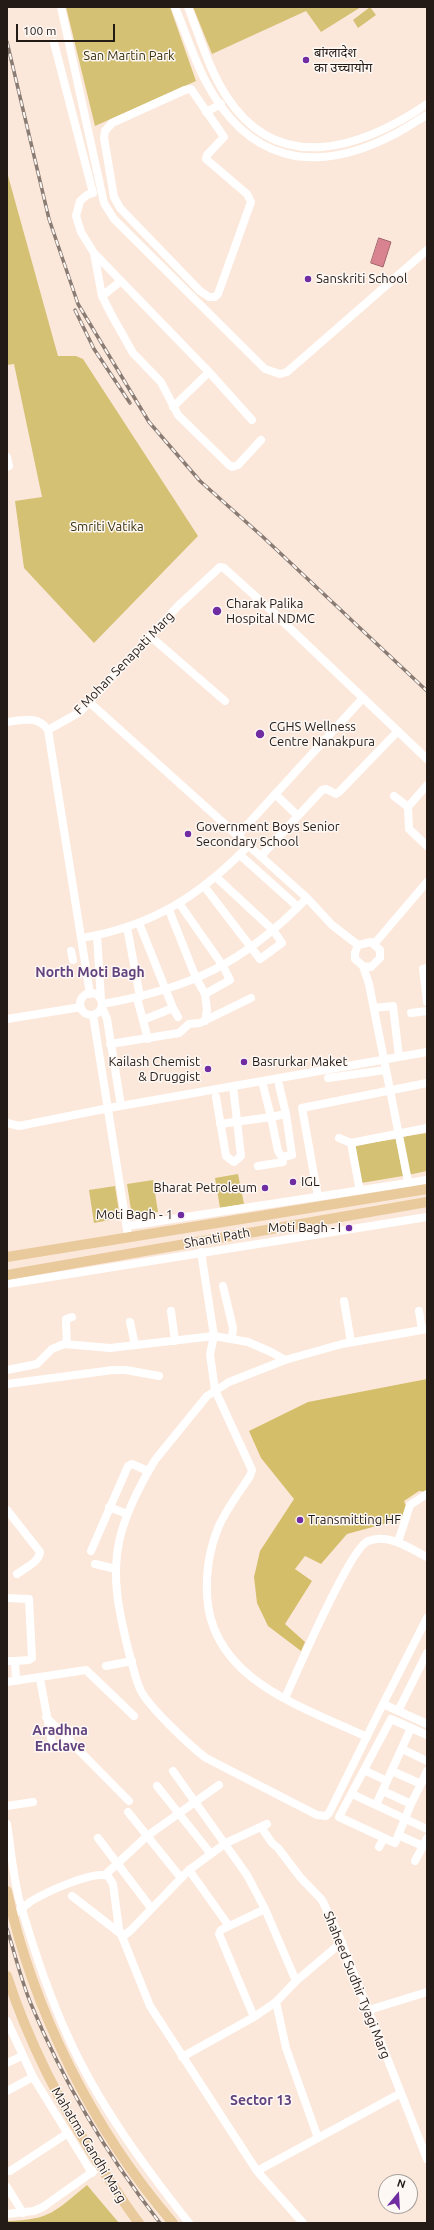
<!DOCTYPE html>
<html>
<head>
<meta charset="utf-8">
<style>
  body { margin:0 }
  #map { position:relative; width:434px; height:2230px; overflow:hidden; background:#fce8db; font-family:Ubuntu,sans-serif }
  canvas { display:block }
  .frame { position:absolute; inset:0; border:8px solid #241b16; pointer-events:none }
  .north { position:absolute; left:378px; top:2174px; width:40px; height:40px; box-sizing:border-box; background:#fef8f5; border:1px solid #a7a09c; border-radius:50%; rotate:18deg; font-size:11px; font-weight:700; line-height:16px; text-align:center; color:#241b16 }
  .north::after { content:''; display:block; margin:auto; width:14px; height:18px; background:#6f2da1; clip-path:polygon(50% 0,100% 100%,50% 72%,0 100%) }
  .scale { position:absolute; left:16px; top:24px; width:99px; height:18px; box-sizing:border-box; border:2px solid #241b16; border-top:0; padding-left:5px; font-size:12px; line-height:14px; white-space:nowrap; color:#241b16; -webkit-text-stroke:3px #fef8f5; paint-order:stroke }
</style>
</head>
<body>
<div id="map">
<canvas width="434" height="2230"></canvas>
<div class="frame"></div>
<div class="north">N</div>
<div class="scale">100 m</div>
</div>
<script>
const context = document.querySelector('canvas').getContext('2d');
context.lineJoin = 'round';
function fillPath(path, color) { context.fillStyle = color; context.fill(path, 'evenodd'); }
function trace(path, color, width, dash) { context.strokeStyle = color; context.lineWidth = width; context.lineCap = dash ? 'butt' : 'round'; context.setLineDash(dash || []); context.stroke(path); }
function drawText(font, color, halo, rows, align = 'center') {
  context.font = font + ' Ubuntu,"Noto Sans Devanagari",sans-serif'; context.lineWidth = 3; context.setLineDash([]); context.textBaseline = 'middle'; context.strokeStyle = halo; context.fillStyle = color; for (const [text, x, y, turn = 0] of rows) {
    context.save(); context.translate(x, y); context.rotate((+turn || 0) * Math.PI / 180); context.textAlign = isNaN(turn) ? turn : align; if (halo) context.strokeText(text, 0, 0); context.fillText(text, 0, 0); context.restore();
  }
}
fillPath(new Path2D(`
  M66,7H170L196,81L95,126Z
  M193,7H361L321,32L306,11L212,54Z
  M370,7L376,15L358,28L353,20Z
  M7,172L58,356H76L83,359L198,536L94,643L24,568L15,501L42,497L14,364L7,365Z
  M427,1133V1171L408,1175L401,1137Z
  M396,1139L403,1176L361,1183L355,1145Z
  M238,1174L244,1204L220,1208L215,1178Z
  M153,1180L158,1212L132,1216L127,1184Z
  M115,1186L120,1218L94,1223L89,1190Z
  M87,2185L119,2223H7V2221C51,2220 55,2211 87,2185Z`), '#d4c173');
fillPath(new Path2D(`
  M427,1379V1492L419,1491L404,1501L409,1513L391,1522L347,1534L321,1564L305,1556L295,1569L312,1581L285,1624L305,1642L301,1651L268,1626L257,1603L254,1577L260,1551L294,1499L261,1458L249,1431L308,1402Z`), '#d4be69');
const water = new Path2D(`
  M379,238L391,242L383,267L371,263Z`);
fillPath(water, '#da8390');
trace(water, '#a3646b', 1);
trace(new Path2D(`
  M61,7L104,203L114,219L265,369L280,374L287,372L427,250
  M175,7C185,31 193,57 205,80C247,162 314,176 393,135C405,129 416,121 427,115
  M188,7C200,37 209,70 227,97C279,177 362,148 427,104
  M54,43L93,193L87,195L80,201L76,216L81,232L94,253L102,296L111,314L133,353L161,382L178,415L229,465L232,467L238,465L261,440
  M191,89L224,137L207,155L206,159L247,194L251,202L218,294L215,297H209L200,291L120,208L114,197L104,138L105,131L112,123L185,90Z
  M206,112L221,104
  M94,253L121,281L102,296
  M121,281L209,372L173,407
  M209,372L252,420
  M7,457L9,466L7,467
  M150,636L225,701
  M89,702L307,898L332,925L358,945
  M7,722C22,720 38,715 48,730L90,994
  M48,730L80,712L178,606L220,567L224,568L274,613L427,759
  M275,794L298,816
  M394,796L408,807L409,829L427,846
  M408,807L427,785
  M238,835L363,698
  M240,855L298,907
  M261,856L322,790L326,789L336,794L339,792L398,731
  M204,886L260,959L282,943L273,930L216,877
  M169,910L196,978L205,994L230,980L223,966L179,903
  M139,923L173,1008
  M127,927L140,997
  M97,935L101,1000
  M82,938C152,926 200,896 249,845
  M375,943L427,882
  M71,951L73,960
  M363,966L371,967L380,958V950L371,942L358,945L355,953V959L363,966L369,984L410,1191
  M427,968L423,969L427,1002
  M80 1004a11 11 0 1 1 22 0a11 11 0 1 1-22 0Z
  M205,994L207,1010L205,1021
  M137,998L148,1039
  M102,1004C190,989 244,963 307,898
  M102,1007L107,1019L121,1106
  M374,1008L393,1006L399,1057
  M411,1013L427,1011
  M93,1015L128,1236
  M7,1019L81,1007
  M143,1020L173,1008L178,1017
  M110,1044L179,1033L189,1024L200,1023L251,998
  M328,1078L385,1070
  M262,1081L271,1117L286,1114
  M216,1097L226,1156L234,1162L241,1156L233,1086
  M7,1123L19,1126L109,1108L427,1052
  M220,1124L271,1117L278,1151L282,1157L292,1155L286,1114L279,1085
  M339,1138L351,1143L427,1128
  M351,1143L359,1186
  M258,1166L283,1162L282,1157
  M318,1197L302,1108L427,1083
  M127,1226L427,1180
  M201,1252L214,1336L210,1354L215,1390L252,1470L250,1476C239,1493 226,1509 218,1528C210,1548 206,1572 207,1594C210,1679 301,1706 367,1737
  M7,1284L427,1217
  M223,1286L233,1328L232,1338
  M344,1301L351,1342
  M171,1311L175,1341
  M419,1311L422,1330
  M130,1322L135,1345
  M427,1329L342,1344L285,1360L229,1382L207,1396L155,1460C140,1485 125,1513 119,1542C111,1580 120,1616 129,1653C133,1665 135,1679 141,1691C150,1708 190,1746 206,1758L317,1815L326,1816L329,1813L383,1704L427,1724
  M67,1344L66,1322V1319L72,1317
  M7,1370L37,1364L52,1349L64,1344L110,1348L214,1336L248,1342L271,1352L285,1360
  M7,1384L113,1370H126L159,1376
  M109,1507L127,1514
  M7,1510L40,1552C39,1562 25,1568 17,1574
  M398,1542L410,1505L427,1494
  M91,1551L128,1466L132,1464L148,1471
  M95,1564L116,1569
  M7,1598L29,1599L32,1658L29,1660L15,1661
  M7,1661H15L16,1681
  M106,1666L132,1661
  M40,1679L52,1743L54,1746L62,1747L70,1740
  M7,1682L86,1670L134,1716
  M285,1698C296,1674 350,1548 368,1541C389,1533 409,1548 427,1557
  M383,1704L427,1618
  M398,1711L427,1653
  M46,1717L129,1801
  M402,1749L427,1761
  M364,1770L387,1781
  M173,1771L247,1875L265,1909
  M421,1784L427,1771
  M157,1786L211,1854
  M383,1791L411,1804L421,1784L392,1771
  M352,1794L427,1829
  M411,1804L395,1843L339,1817L391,1719L427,1735
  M376,1805L411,1728
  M7,1806L33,1802
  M128,1812L181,1878
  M7,1824C11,1849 13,1875 19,1899C32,1944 49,1996 69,2039C99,2105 144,2166 189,2223
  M261,1827L272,1843L278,1848L300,1877L322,1900L339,1936L427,2159
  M398,1835L423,1846L427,1838
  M98,1838L151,1908
  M379,1847L384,1838
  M415,1861L423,1846
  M189,1870L229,1926
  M105,1875L147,1836L219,1785
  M72,1896L121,1934
  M12,1915C19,1911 24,1907 30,1902C44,1893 93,1870 108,1876L113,1884L119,1929L150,2006L257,2171L303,2223
  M122,1937L130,1931L189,1870L226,1843L267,1824
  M276,2002L286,2048L318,2138
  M369,2010L427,1992
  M254,2017L219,1934L221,1930L265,1909L296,1981
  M7,2021L33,2077L92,2173
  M182,2057L254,2017L276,2002L296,1981L342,1942
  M7,2063L22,2056
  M7,2091L33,2077
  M10,2171L68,2133
  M257,2171L401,2093
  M7,2187L23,2213
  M7,2214L34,2211L43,2207L95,2170`), '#fff', 8);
trace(new Path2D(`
  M7,1257L427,1189
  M7,1275L427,1202
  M7,1891C33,2010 93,2130 173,2223
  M7,1976C30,2047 65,2113 106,2175C117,2191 127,2208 139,2223`), '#e9ca9d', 10);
const rail = new Path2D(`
  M7,42L49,219L78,304L149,422L200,481L263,537L427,691
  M75,310L94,349L130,403
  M7,1929C15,1954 21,1980 31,2004C64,2084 107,2155 160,2223`);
trace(rail, '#8a7c73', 3.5);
trace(rail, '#fef8f5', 2, [6]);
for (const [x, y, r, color] of [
  [306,60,4,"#6f2da1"],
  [308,279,4,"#6f2da1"],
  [217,611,5,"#6f2da1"],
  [260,734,5,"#6f2da1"],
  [188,834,4,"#6f2da1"],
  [244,1062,4,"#6f2da1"],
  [208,1069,4,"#6f2da1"],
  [293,1182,4,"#6f2da1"],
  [265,1188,4,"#6f2da1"],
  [181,1215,4,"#6f2da1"],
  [349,1228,4,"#6f2da1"],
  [300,1520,4,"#6f2da1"]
]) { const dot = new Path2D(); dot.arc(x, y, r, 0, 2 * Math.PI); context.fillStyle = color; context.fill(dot); trace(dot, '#fef8f5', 1.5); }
drawText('13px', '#241b16', '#fef8f5', [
  ["बांग्लादेश",314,53],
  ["का उच्चायोग",314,68],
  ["Sanskriti School",316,279],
  ["Charak Palika",226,604],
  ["Hospital NDMC",226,619],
  ["CGHS Wellness",269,727],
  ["Centre Nanakpura",269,742],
  ["Government Boys Senior",196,827],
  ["Secondary School",196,842],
  ["Kailash Chemist",200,1062,"right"],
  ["& Druggist",200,1077,"right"],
  ["Basrurkar Maket",252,1062],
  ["IGL",301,1182],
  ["Bharat Petroleum",257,1188,"right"],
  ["Moti Bagh - 1",173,1215,"right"],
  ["Moti Bagh - I",341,1228,"right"],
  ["Transmitting HF",308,1520]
], 'left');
drawText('13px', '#3c330e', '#fef8f5', [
  ["San Martin Park",129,56],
  ["Smriti Vatika",107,527]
]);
drawText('13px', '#241b16', '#fef8f5', [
  ["F Mohan Senapati Marg",124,663,-46],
  ["Shanti Path",217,1238,-10],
  ["Shaheed Sudhir Tyagi Marg",357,1985,68],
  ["Mahatma Gandhi Marg",89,2145,59]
]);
drawText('bold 14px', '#62437f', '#fef8f5', [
  ["North Moti Bagh",90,972],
  ["Aradhna",60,1730],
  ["Enclave",60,1746],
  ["Sector 13",261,2100]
]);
</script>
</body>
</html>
